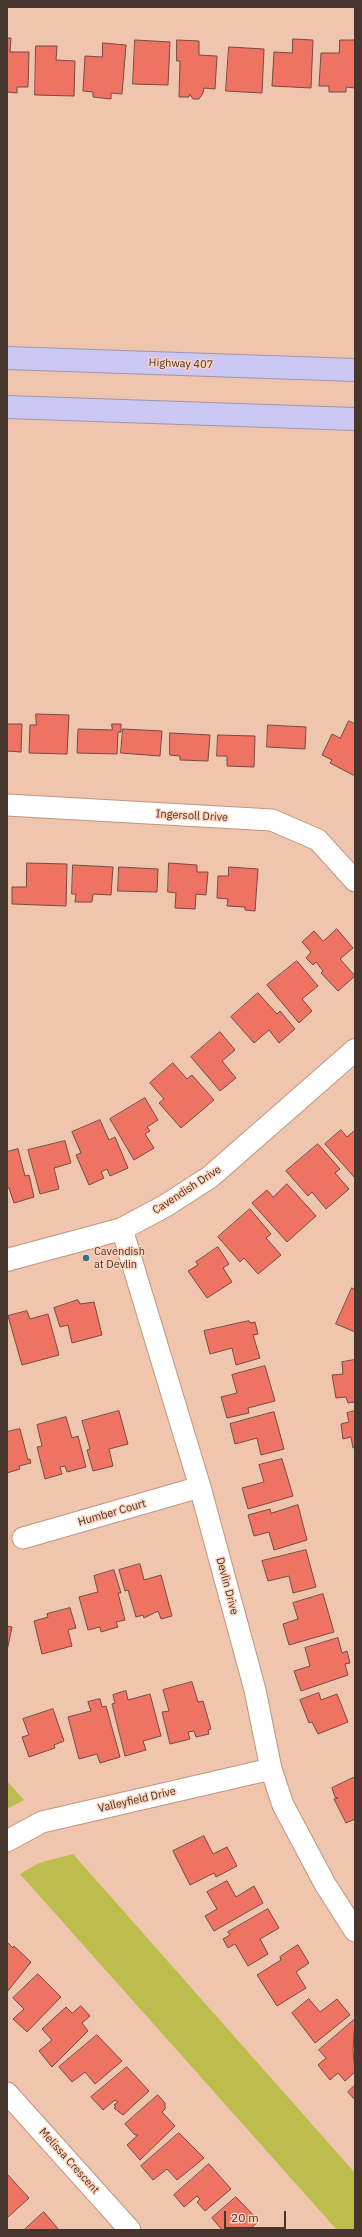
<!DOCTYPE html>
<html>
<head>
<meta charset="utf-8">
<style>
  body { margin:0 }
  #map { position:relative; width:362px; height:2237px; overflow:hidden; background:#f0c5ae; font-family:"IBM Plex Sans",sans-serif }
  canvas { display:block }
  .frame { position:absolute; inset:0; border:8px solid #46352c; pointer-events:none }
  .scale { position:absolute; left:224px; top:2211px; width:62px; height:18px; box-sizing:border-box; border:2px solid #46352c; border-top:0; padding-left:5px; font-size:12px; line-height:14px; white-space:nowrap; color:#46352c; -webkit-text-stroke:3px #fed2bb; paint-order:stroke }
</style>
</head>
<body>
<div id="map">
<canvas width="362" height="2237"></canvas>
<div class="frame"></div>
<div class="scale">20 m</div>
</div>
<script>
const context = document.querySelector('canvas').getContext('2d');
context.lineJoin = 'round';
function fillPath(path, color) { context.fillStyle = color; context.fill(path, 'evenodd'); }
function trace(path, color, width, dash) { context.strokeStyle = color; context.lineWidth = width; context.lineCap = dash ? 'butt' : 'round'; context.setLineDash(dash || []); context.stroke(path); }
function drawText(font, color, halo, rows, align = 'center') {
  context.font = font + ' "IBM Plex Sans",sans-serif'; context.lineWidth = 3; context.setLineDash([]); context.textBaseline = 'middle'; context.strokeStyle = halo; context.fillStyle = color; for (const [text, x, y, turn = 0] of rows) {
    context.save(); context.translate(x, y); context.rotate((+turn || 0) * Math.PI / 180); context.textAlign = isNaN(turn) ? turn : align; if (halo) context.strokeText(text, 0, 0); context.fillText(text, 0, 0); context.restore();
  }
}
fillPath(new Path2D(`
  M7,1781L24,1800L7,1809Z
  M73,1854L355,2173V2230H337L20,1874L39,1863Z`), '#bcbd4d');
const building = new Path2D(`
  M7,38H11L10,52H29L28,87H17V93L7,92Z
  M293,39L313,40L311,88L272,86L274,52L292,53Z
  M135,40L170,42L168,85L133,84Z
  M177,40L199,41V55L217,56L215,89L204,88L203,93L199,99H193L190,94L189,97H179L180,61H177Z
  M340,40H355V88L346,87V92H329V86H319L321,53H339Z
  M103,43L126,45L122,94L111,93V99L93,97V92L83,91L85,56L102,57Z
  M36,46H57L56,60L75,61L74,96L35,95Z
  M229,47L264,49L262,93L226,91Z
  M36,714L69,715L67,754L29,753L30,725H36Z
  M349,721L355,724V776L330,763L332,760L322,755L332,734L340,738Z
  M7,724H22L21,752L7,751Z
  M112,724H121V732H118L117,754L77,753L78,729L112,730Z
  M268,725L306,727L305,749L267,747Z
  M123,729L162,731L160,756L121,753Z
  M170,733L210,735L208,761L180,760V756L170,755Z
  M218,735L255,736L254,767L227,766V756H217Z
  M27,863L67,864L66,906L12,904V887H26Z
  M169,863L197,865V872H208L206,895L196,894L195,909L175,908L176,893L168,892Z
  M73,865L113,867L111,895L93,894L92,902H75L76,894H72Z
  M119,867L158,869L157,892L118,891Z
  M229,867L258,869L255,911L245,910V907L227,906L228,899L217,898L218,876H228Z
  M337,929L353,948L340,959L355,976L338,991L321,973L323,971L316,962L313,965L306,958L311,952L302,942L314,931L323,941Z
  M297,961L318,986L302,999L312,1011L299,1023L267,985Z
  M258,993L277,1014L280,1011L295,1029L279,1043L269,1030L254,1043L231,1017Z
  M220,1032L235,1050L222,1061L236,1078L220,1091L191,1057Z
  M173,1063L187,1079L192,1075L214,1100L181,1128L159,1103L164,1099L150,1083Z
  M145,1098L158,1120L147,1127L150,1131L145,1134L154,1148L134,1160L110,1119Z
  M100,1120L109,1140L115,1137L128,1168L110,1176L107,1169L101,1172L104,1178L89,1185L76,1155L81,1153L72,1132Z
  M341,1130L347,1137L355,1130V1178L325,1144Z
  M65,1141L71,1163L54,1168L59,1189L40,1194L28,1150Z
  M318,1144L340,1169L335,1173L349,1189L326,1209L312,1192L308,1196L286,1171Z
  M18,1149L25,1176L29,1175L34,1197L14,1203L9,1188H7V1152Z
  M287,1184L316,1216L287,1242L252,1203L267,1190L273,1197Z
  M250,1209L271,1234L266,1238L281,1255L258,1274L244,1258L240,1262L218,1237Z
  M218,1247L229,1264L223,1268L232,1282L207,1298L188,1271L198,1265L196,1262Z
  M352,1288L355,1290V1332L336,1324Z
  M78,1300L80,1304L94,1302L102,1335L72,1343L68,1325L60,1327L54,1308Z
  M27,1311L30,1319L48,1314L59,1355L22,1365L8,1316Z
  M249,1321L250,1323L255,1322L258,1334L253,1335L260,1358L236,1365L232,1348L210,1354L204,1331Z
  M355,1360V1402L348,1403L346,1397L336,1398L332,1375L343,1374L342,1362Z
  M265,1366L275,1401L248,1408L249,1413L227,1418L221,1397L237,1393L232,1375Z
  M119,1411L128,1444L109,1449L113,1466L93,1471L87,1450L90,1449L82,1421Z
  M355,1411V1447L353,1448L351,1437L343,1439L341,1424L349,1422L347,1413Z
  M274,1412L284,1449L261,1455L257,1438L235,1444L230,1424Z
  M66,1417L72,1438L78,1436L86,1467L67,1472L65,1466L60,1467L62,1474L45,1479L37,1447L42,1446L37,1425Z
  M20,1429L28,1460L30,1459L31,1463L19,1466L20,1469L7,1473V1432Z
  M282,1459L293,1496L248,1509L242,1488L264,1482L259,1465Z
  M298,1505L307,1540L274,1550L269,1532L254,1536L248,1515L270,1509L271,1513Z
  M306,1550L316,1587L293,1593L289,1576L268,1581L262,1561Z
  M140,1564L144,1580L161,1575L172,1616L161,1619L158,1611L144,1618L143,1615L136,1617L128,1590L125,1591L119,1570Z
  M114,1570L121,1593H118L125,1620L116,1622L118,1627L101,1632L100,1627L88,1630L79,1597L98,1592L94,1576Z
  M323,1594L334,1632L289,1645L283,1624L298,1619L293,1603Z
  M70,1608L76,1628L68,1630L72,1646L42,1654L34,1621L48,1617L47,1614Z
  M7,1626L12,1627L7,1651Z
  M338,1638L342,1653L347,1651L350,1663L345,1664L348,1675L301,1691L294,1671L310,1666L305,1648Z
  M192,1682L198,1702L203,1701L211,1729L208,1730L209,1734L196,1737L194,1731L188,1732L190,1739L170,1744L162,1712L169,1711L163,1690Z
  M126,1691L128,1700L150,1694L161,1736L143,1741L146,1750L125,1756L112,1704L115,1703L113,1695Z
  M319,1693L321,1700L337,1694L348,1722L318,1734L312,1722L309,1723L300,1700Z
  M100,1699L102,1707L106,1706L120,1757L100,1763L97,1754L79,1759L68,1717L91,1711L88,1702Z
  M53,1709L64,1741L54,1745L55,1748L29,1757L22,1737L29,1735L23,1719Z
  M355,1777V1819L346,1823L334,1799L338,1798L335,1797L332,1788Z
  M204,1836L213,1854L227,1847L237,1866L216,1877L214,1873L190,1885L173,1851Z
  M227,1881L236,1897L254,1886L263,1903L214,1931L205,1916L217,1909L207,1892Z
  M268,1909L279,1928L260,1939L268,1954L248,1966L235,1944L228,1948L223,1939L230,1935L228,1932Z
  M7,1942L13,1948L14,1946L31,1962L7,1992Z
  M298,1945L309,1963L296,1972L306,1988L277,2006L257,1975L281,1960L280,1957Z
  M38,1974L61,1997L27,2032L13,2019L24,2009L13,1998Z
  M309,1999L320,2012L337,1999L350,2015L315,2043L292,2013Z
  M81,2006L90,2016L82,2023L88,2031L52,2067L39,2051L52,2040L42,2029L66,2007L72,2013Z
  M355,2019L353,2050L355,2072L345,2081L338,2073L330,2080L318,2065L326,2058L319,2050Z
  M97,2035L122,2061L95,2084L85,2072L72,2082L59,2067Z
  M127,2067L149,2091L123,2115L114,2108L116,2107L114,2105L118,2102L115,2100L103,2110L91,2097Z
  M355,2085V2100L348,2092Z
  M158,2095L165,2103V2109L162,2112L175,2126L140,2160L127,2145L138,2135H135L125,2124Z
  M179,2133L204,2158L177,2180L167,2169L153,2180L141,2166Z
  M209,2164L231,2189L205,2211L197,2202L200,2199L197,2196L184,2207L174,2195Z
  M7,2174L29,2198L7,2218Z
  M236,2197L259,2221L249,2230H222L212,2218Z
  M44,2212L59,2230H24Z`);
fillPath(building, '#ef7362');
trace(building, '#744a43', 1);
const minor = new Path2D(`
  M7,805L272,820L318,840L355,881
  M122,1229L200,1487L255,1690L271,1769L283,1805L325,1884L355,1931
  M23,1538L200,1487
  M7,1841L42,1822L271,1769
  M7,2093L130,2230`);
const tertiary = new Path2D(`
  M7,1260L122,1229L165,1206L210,1177L355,1050`);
const motorway = new Path2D(`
  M7,358L355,370
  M7,407L355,419`);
trace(minor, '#bf9680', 23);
trace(tertiary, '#bf9680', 24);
trace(motorway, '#9d95ad', 24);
trace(minor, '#fff', 21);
trace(tertiary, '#fff', 22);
trace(motorway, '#ccc8f3', 22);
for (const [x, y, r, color] of [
  [86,1258,4,"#356e88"]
]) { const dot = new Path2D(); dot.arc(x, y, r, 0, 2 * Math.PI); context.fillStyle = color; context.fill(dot); trace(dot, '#fed2bb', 1.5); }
drawText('11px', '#46352c', '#fed2bb', [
  ["Highway 407",181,364,2],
  ["Ingersoll Drive",192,816,3],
  ["Cavendish Drive",187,1190,-33],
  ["Humber Court",112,1513,-16],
  ["Devlin Drive",227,1586,75],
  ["Valleyfield Drive",137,1800,-13],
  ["Melissa Crescent",69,2161,48]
]);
drawText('11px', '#46352c', '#fed2bb', [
  ["Cavendish",94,1252],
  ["at Devlin",94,1265]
], 'left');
</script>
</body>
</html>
